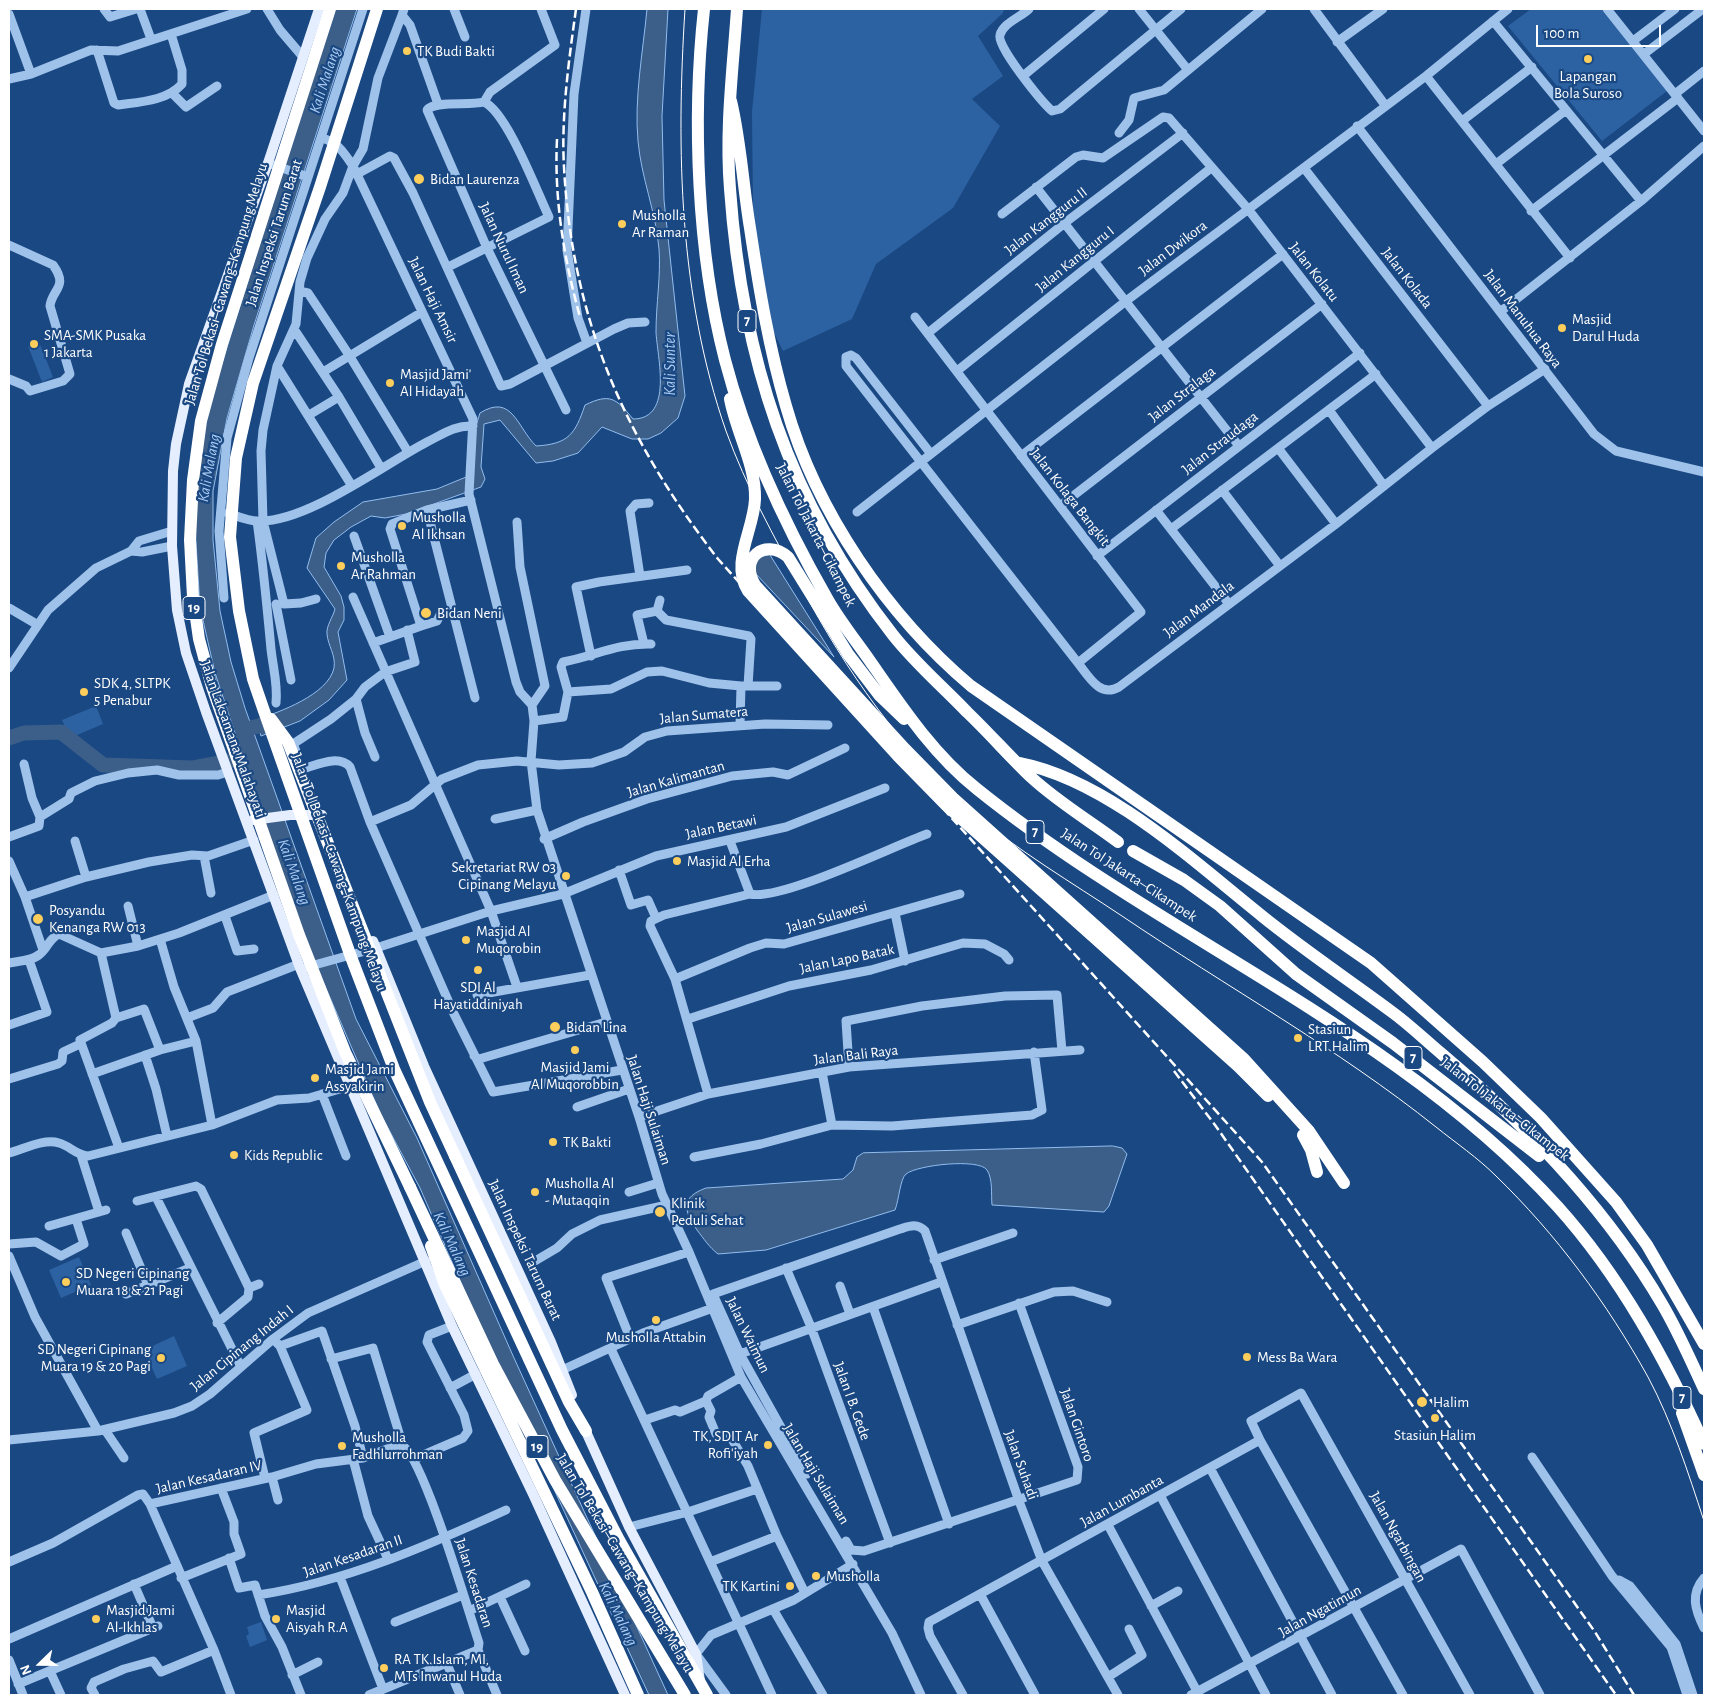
<!DOCTYPE html>
<html>
<head>
<meta charset="utf-8">
<style>
  body { margin:0 }
  #map { position:relative; width:1713px; height:1704px; overflow:hidden; background:#1a4883; font-family:"Alegreya Sans",sans-serif }
  canvas { display:block }
  .frame { position:absolute; inset:0; border:10px solid #fff; pointer-events:none }
  .north { position:absolute; left:15px; top:1639px; width:50px; height:50px; -webkit-text-stroke:4px #1a4883; paint-order:stroke; rotate:248deg; font-size:14px; font-weight:700; line-height:20px; text-align:center; color:#fff }
  .north::after { content:''; display:block; margin:auto; width:18px; height:22px; background:#fff; clip-path:polygon(50% 0,100% 100%,50% 72%,0 100%) }
  .scale { position:absolute; left:1536px; top:25px; width:125px; height:22px; box-sizing:border-box; border:2px solid #fff; border-top:0; padding-left:6px; font-size:15px; line-height:18px; white-space:nowrap; color:#fff; -webkit-text-stroke:4px #1a4883; paint-order:stroke }
</style>
</head>
<body>
<div id="map">
<canvas width="1713" height="1704"></canvas>
<div class="frame"></div>
<div class="north">N</div>
<div class="scale">100 m</div>
</div>
<script>
const context = document.querySelector('canvas').getContext('2d');
context.lineJoin = 'round';
function fillPath(path, color) { context.fillStyle = color; context.fill(path, 'evenodd'); }
function trace(path, color, width, dash) { context.strokeStyle = color; context.lineWidth = width; context.lineCap = dash ? 'butt' : 'round'; context.setLineDash(dash || []); context.stroke(path); }
function drawText(font, color, halo, rows, align = 'center') {
  context.font = font + ' "Alegreya Sans",sans-serif'; context.lineWidth = 4.5; context.setLineDash([]); context.textBaseline = 'middle'; context.strokeStyle = halo; context.fillStyle = color; for (const [text, x, y, turn = 0] of rows) {
    context.save(); context.translate(x, y); context.rotate((+turn || 0) * Math.PI / 180); context.textAlign = isNaN(turn) ? turn : align; if (halo) context.strokeText(text, 0, 0); context.fillText(text, 0, 0); context.restore();
  }
}
fillPath(new Path2D(`
  M762,9H1004L1003,13L978,36L1003,76L972,99L1000,126L953,208L876,264L852,319L783,351L754,292L752,112Z
  M1531,9H1601L1667,91L1602,141L1508,26Z
  M39,342L53,377L42,382L28,346Z
  M96,706L103,724L70,738L62,720Z
  M79,1257L91,1285L61,1298L49,1270Z
  M174,1336L187,1366L157,1379L144,1350Z
  M261,1622L267,1640L250,1647L246,1636L249,1634L247,1627Z`), '#2d62a2');
const water = new Path2D(`
  M334,9H357L254,325L227,418L213,491V540L220,611L231,662L245,708L356,1019L417,1138L514,1358L668,1695H649L497,1366L420,1188L380,1113L299,926L215,673L200,607L194,511L206,414Z
  M647,9H668L662,116L664,200L685,396L678,418L661,433L648,439H632L602,427L578,453L553,461L536,463L500,420L484,424L481,467L485,479L481,487L406,514L385,518L371,516L351,527L334,540L326,553L324,567L341,596L344,607V620L338,632L347,680L329,700L300,721L261,736L256,720C279,712 328,695 334,668C336,655 328,646 327,634C326,626 333,617 335,609L307,568L316,538L334,522L363,502L437,489L471,475L473,435L480,413C512,393 517,427 536,446C569,444 575,434 585,405C610,393 616,398 633,419C674,419 657,356 656,332C656,304 661,276 659,249C656,212 641,177 638,141C634,98 643,52 647,9Z
  M770,555L834,657L755,573V561L760,557Z
  M1113,1146L1122,1148L1127,1154L1109,1206L1104,1212L992,1205C991,1195 993,1179 987,1170C979,1158 917,1165 906,1174C900,1179 899,1200 895,1210L766,1250L718,1254C709,1247 704,1239 697,1230C683,1210 681,1197 706,1188L843,1179L853,1170L857,1157L863,1153Z`);
fillPath(water, '#3c5f8a');
trace(water, '#92bded', 1);
trace(new Path2D(`
  M243,730L278,721
  M9,738L24,733L61,732L103,765L192,768L250,757`), '#3c5f8a', 15);
trace(new Path2D(`
  M104,9L110,17L136,9
  M140,9L151,39
  M267,9L280,30L303,57
  M404,9L402,15L410,25L438,104
  M454,9L465,37
  M586,9L574,94L567,250L578,318L587,343
  M1029,9C1021,17 1003,23 1000,35C996,46 1042,102 1052,111L1060,109L1181,9
  M1139,9L1188,70
  M1314,9L1385,105
  M1607,9L1704,131
  M9,14L31,74
  M1493,21L1641,201
  M1633,41L1675,9
  M1337,42L1383,9
  M97,50L114,103L118,105C139,102 167,101 182,84V70L171,34
  M1644,54L1703,9
  M1023,76L1104,9
  M1426,76L1570,258
  M9,79L31,74L91,50L118,51L247,9
  M172,93L186,107L217,86
  M1675,94L1704,71
  M484,102L490,92L555,45L541,9
  M1462,121L1532,67
  M1357,126L1594,434L1616,451L1704,472
  M1119,133L1129,120L1134,98L1164,90L1262,9
  M321,138C337,141 344,153 353,166L473,419L469,494L516,682L520,692L532,705L534,721L531,761L537,810L639,1117L662,1194L689,1252L741,1377L892,1633L921,1695
  M268,163L308,177
  M1496,164L1566,110
  M1304,168L1488,406
  M357,174L390,156L394,158L413,193L501,386L510,384L614,329L628,323L645,322
  M1036,187L1239,446
  M1531,211L1678,98
  M1002,214L1076,157L1083,155L1103,158L1163,117L1169,118L1248,209L1432,448
  M9,245L53,265C69,287 52,289 50,306L70,374L63,381L30,391L26,386L9,379
  M448,267C482,250 515,234 549,217C537,192 507,112 484,102C469,106 435,100 427,110L487,248L566,410
  M299,291L308,293L312,299L349,355L408,452
  M1500,312L1641,201L1704,146
  M915,317L1141,612L1078,663
  M294,329L339,397L381,468
  M928,333L1066,222L1183,133
  M277,366L352,486
  M957,371L1211,168
  M323,372L422,312
  M1329,410L1384,486
  M309,415L339,397
  M1278,448L1336,524
  M931,454L856,358L851,355L846,357V366L1078,663C1089,677 1100,698 1119,687L1336,524L1432,448L1488,406L1545,369
  M1021,456L1283,254
  M1222,490L1280,566
  M1060,506L1322,304
  M427,510L475,698
  M1156,510L1229,604
  M857,512L1126,301L1426,76L1508,9
  M228,513C237,516 248,521 258,521C306,523 383,465 427,442C443,434 455,425 473,426
  M257,521C263,564 267,606 271,649C273,668 278,684 276,703
  M517,522L520,567L545,686L532,705
  M1171,529L1376,374
  M354,536L390,637
  M131,551L139,541L172,531
  M1097,556L1360,353
  M640,576L630,511L636,504L649,503
  M353,597L491,911L517,987
  M224,598L219,531L227,438L249,358L363,9
  M316,599L301,603L284,604L263,521L261,451L263,430L277,366L296,324L300,282L307,258L325,219L343,193L353,166L363,149L378,78L402,15
  M276,604L291,680
  M9,608L38,625
  M657,611L666,620L749,636L751,639L748,686
  M421,626L437,621L440,615L453,611
  M373,643L421,626L390,529L392,524L427,510L471,500
  M644,644L637,615L657,611L660,600
  M591,656L576,587L599,582L687,570
  M9,668L48,610L96,568L131,551L142,552L172,546
  M568,692L611,689L647,672L662,671L709,683L741,686H777
  M356,699L365,733L375,757
  M534,721L563,717L568,692L561,667L563,662C595,656 617,643 651,644
  M740,725L741,686
  M296,751L293,744L331,719L356,699L365,687L385,672L415,662L407,630
  M24,764L32,798L40,817L69,799L71,793L95,781L128,773L157,770L179,775H218L228,772
  M302,769C317,765 339,754 350,767L370,822L454,1014L493,1092L622,1070
  M495,819L537,810
  M370,822L411,805L442,779L478,765L517,761L559,765L592,763L624,752L645,737L667,731L765,724L828,725
  M9,837L39,826L40,817
  M544,839L583,822L647,799L732,776L773,772L788,775L845,748
  M75,841L86,877
  M730,841L750,894
  M204,856L211,893
  M9,861L25,897L43,950
  M619,870L631,905L648,900L656,918
  M25,897L86,877L149,862L192,855L208,856L254,840
  M128,906L138,946
  M895,913L905,961
  M225,916L237,951L254,949
  M160,939L174,987L196,1041L212,1125
  M101,953L116,1018
  M9,963C19,961 32,961 40,954C48,948 49,938 59,934L101,953L138,946L179,933L274,895
  M307,967L376,948L491,911L563,894L656,856L786,827L885,788
  M675,979L750,948L766,943L784,944L960,894
  M477,995L590,975
  M187,1018L213,1008L227,992L299,964
  M688,1019L789,986L871,970L963,943L985,944L1004,954L1009,960
  M9,1025L47,1012L29,960
  M145,1055L156,1089L167,1136
  M474,1056L479,1059L606,1022
  M849,1067L846,1021L922,1006L1005,996L1057,995L1062,1051
  M92,1074L160,1050L196,1041
  M9,1079L58,1064L62,1061L63,1052L80,1044
  M322,1094L346,1156
  M708,1094L675,979L650,926L651,921L664,915L750,894C781,901 891,847 927,834
  M577,1107L629,1089
  M639,1117L708,1094L849,1067L1080,1050
  M832,1125L892,1126L1032,1115L1042,1110L1034,1052
  M119,1148L80,1040L112,1023L116,1018L144,1009L160,1050
  M9,1153C24,1149 44,1138 59,1143C70,1146 76,1155 88,1156L212,1125L277,1100L309,1098L350,1086
  M81,1155L99,1212
  M694,1157L761,1144L832,1125L822,1072
  M629,1192L658,1183
  M156,1197L241,1367
  M137,1201L196,1186L201,1189L249,1288L248,1297L217,1323
  M49,1226L106,1210
  M126,1233L148,1285
  M9,1244L36,1242L61,1256L84,1244L76,1219
  M9,1256L35,1317L98,1431
  M934,1260L1013,1233
  M535,1261L557,1248L572,1234L600,1220L667,1205
  M786,1268L811,1327L890,1543
  M840,1286L850,1314
  M249,1288L259,1284
  M126,1294L190,1268
  M873,1307L949,1524
  M957,1325L1054,1292L1073,1291L1107,1302
  M630,1338L606,1278L689,1252
  M280,1346L322,1331L355,1426L363,1458
  M611,1349L772,1695
  M740,1354L941,1282
  M331,1359L373,1348L403,1446
  M562,1370L643,1333L713,1308
  M741,1377L708,1396L706,1401L711,1411L709,1417L716,1434L730,1436L748,1466L777,1536L805,1593
  M450,1388L476,1374
  M645,1420L675,1410L680,1412L706,1401
  M105,1430L124,1458
  M9,1440L98,1431L174,1413L192,1406L210,1394L273,1339L308,1313L426,1261
  M1260,1440L1403,1695
  M403,1446C424,1460 468,1610 479,1643L478,1650
  M1532,1457L1612,1576L1671,1647L1687,1695
  M353,1459L368,1516L388,1559
  M414,1459L463,1438L468,1431L464,1415L427,1342L429,1335L452,1326
  M1210,1468L1332,1695
  M807,1474L740,1354L713,1294L900,1229C910,1226 917,1223 925,1231L1019,1501L1042,1561L1118,1695
  M272,1477L278,1500
  M265,1478L254,1433L307,1410L280,1346L273,1339
  M1160,1495L1266,1695
  M150,1504L272,1477L316,1464L363,1458L398,1445L403,1446
  M1108,1525L1199,1695
  M629,1527L688,1512L757,1489
  M846,1541L851,1550L864,1551L1077,1480L1078,1467L1019,1303
  M229,1558L239,1588L255,1585L265,1616L282,1647L301,1695
  M9,1562L53,1543L138,1495L143,1494L150,1504L214,1650L231,1695
  M710,1562L777,1536
  M340,1577L383,1689
  M181,1578L241,1554L234,1534V1522L221,1488
  M1704,1578C1690,1594 1695,1610 1704,1628
  M1619,1580L1630,1586L1676,1644L1693,1695
  M134,1584L153,1628
  M980,1594L1035,1695
  M258,1595C345,1582 427,1546 506,1510
  M500,1597L525,1651
  M1151,1606L1178,1591
  M773,1609L823,1695
  M469,1611L526,1584
  M395,1622L463,1595
  M9,1639L177,1566
  M478,1650L497,1695
  M9,1660L23,1695
  M447,1664L460,1695
  M50,1671L61,1695
  M292,1675L318,1662
  M1108,1677L1142,1655L1129,1629
  M18,1684L158,1626
  M95,1695L91,1688L94,1682L124,1669L153,1661L161,1672L214,1650
  M369,1695L478,1650
  M726,1695L696,1654L711,1635L794,1600L853,1564
  M963,1695L930,1636L928,1628L929,1622L1260,1440L1251,1421L1301,1393L1470,1695
  M1191,1695L1461,1549L1540,1695`), '#9fc2eb', 9);
trace(new Path2D(`
  M319,9L268,163L189,384L176,444L173,471L172,546L177,610L186,653L206,712L300,968L452,1326L533,1494L625,1695
  M253,820L290,815H322
  M373,941L424,1066L551,1342L572,1395
  M583,1425L629,1527L696,1654L700,1681`), '#e4eeff', 10);
trace(new Path2D(`
  M704,9C692,119 697,252 725,360C747,444 785,525 828,600C840,621 856,641 870,661C902,707 933,754 977,789C1162,938 1397,1029 1558,1207C1620,1276 1666,1360 1704,1444
  M737,9C733,68 725,129 730,189C742,357 788,501 893,635C915,663 942,686 967,712C989,733 1010,757 1032,778C1058,802 1090,821 1118,842
  M731,101C741,143 743,186 750,228C759,288 769,348 786,406C816,512 888,616 971,686L1371,963L1483,1062L1541,1118L1616,1202L1647,1245L1704,1344
  M730,399C736,432 756,465 755,499C754,530 730,563 748,591L898,756L946,805L1238,1066L1268,1096
  M904,719L880,696L848,654L788,557C764,537 739,559 755,585L905,749L953,798L1244,1059L1309,1131L1344,1183
  M1019,763C1107,780 1193,861 1262,916C1304,950 1349,980 1392,1012C1410,1025 1426,1041 1443,1055C1527,1126 1606,1208 1662,1304C1678,1331 1691,1361 1704,1389
  M1133,851L1184,880L1220,906L1296,974L1393,1043L1539,1156
  M1303,1135L1311,1150L1317,1172
  M455,1156L569,1402L586,1431
  M410,1187L493,1364L555,1480L685,1695
  M431,1246L445,1285L592,1592L638,1695
  M1682,1413L1704,1475`), '#fff', 12);
trace(new Path2D(`
  M685,9C676,150 679,296 726,431C746,486 774,537 802,588C845,669 901,750 971,811C1018,851 1071,882 1122,916C1227,987 1337,1048 1436,1127C1456,1143 1478,1158 1496,1176C1556,1234 1607,1303 1648,1377C1672,1422 1688,1472 1704,1521`), '#fff', 1);
trace(new Path2D(`
  M576,9C569,59 561,116 564,167C572,320 625,439 718,559L1262,1162L1595,1632L1634,1695
  M557,139C554,200 564,259 580,317
  M1174,1071L1215,1125L1616,1695`), '#fff', 2.5, [9, 4]);
trace(new Path2D(`
  M330,9L222,344L201,421L193,480L190,540L193,597L199,639L212,687L299,935L345,1052L410,1187
  M377,9L320,187L253,383L236,458L230,537L239,611L253,679L264,711L351,957L394,1069L562,1430L619,1540L707,1695
  M271,719L288,742L430,1102L455,1156`), '#fff', 12);
for (const [x, y, r, color] of [
  [407,51,5,"#fdce5b"],
  [1588,59,5,"#fdce5b"],
  [419,179,6,"#fdce5b"],
  [622,224,5,"#fdce5b"],
  [1562,328,5,"#fdce5b"],
  [34,344,5,"#fdce5b"],
  [390,383,5,"#fdce5b"],
  [402,526,5,"#fdce5b"],
  [341,566,5,"#fdce5b"],
  [426,613,6,"#fdce5b"],
  [84,692,5,"#fdce5b"],
  [677,861,5,"#fdce5b"],
  [566,876,5,"#fdce5b"],
  [38,919,6,"#fdce5b"],
  [466,940,5,"#fdce5b"],
  [478,970,5,"#fdce5b"],
  [555,1027,6,"#fdce5b"],
  [1298,1038,5,"#fdce5b"],
  [575,1050,5,"#fdce5b"],
  [315,1078,5,"#fdce5b"],
  [553,1142,5,"#fdce5b"],
  [234,1155,5,"#fdce5b"],
  [535,1192,5,"#fdce5b"],
  [660,1212,6,"#fdce5b"],
  [66,1282,5,"#fdce5b"],
  [656,1320,5,"#fdce5b"],
  [1247,1357,5,"#fdce5b"],
  [161,1358,5,"#fdce5b"],
  [1422,1402,6,"#fdce5b"],
  [1435,1418,5,"#fdce5b"],
  [768,1445,5,"#fdce5b"],
  [342,1446,5,"#fdce5b"],
  [816,1576,5,"#fdce5b"],
  [790,1586,5,"#fdce5b"],
  [96,1619,5,"#fdce5b"],
  [276,1619,5,"#fdce5b"],
  [384,1668,5,"#fdce5b"]
]) { const dot = new Path2D(); dot.arc(x, y, r, 0, 2 * Math.PI); context.fillStyle = color; context.fill(dot); trace(dot, '#1a4883', 2); }
for (const [x, y, w] of [
  [747,321,18],
  [194,608,22],
  [1035,832,18],
  [1413,1058,18],
  [1682,1398,18],
  [537,1447,22]
]) { const box = new Path2D(); box.roundRect(x - w / 2, y - 11.5, w, 23, 4); context.fillStyle = '#1a4883'; context.fill(box); trace(box, '#fff', 1); }
drawText('bold 14px', '#fff', null, [
  ["7",747,321],
  ["19",194,608],
  ["7",1035,832],
  ["7",1413,1058],
  ["7",1682,1398],
  ["19",537,1447]
]);
drawText('15px', '#fff', '#1a4883', [
  ["TK Budi Bakti",417,51],
  ["Lapangan",1588,76,"center"],
  ["Bola Suroso",1588,93,"center"],
  ["Bidan Laurenza",430,179],
  ["Musholla",632,215],
  ["Ar Raman",632,232],
  ["Masjid",1572,319],
  ["Darul Huda",1572,336],
  ["SMA-SMK Pusaka",44,335],
  ["1 Jakarta",44,352],
  ["Masjid Jami'",400,374],
  ["Al Hidayah",400,391],
  ["Musholla",412,517],
  ["Al Ikhsan",412,534],
  ["Musholla",351,557],
  ["Ar Rahman",351,574],
  ["Bidan Neni",437,613],
  ["SDK 4, SLTPK",94,683],
  ["5 Penabur",94,700],
  ["Masjid Al Erha",687,861],
  ["Sekretariat RW 03",556,867,"right"],
  ["Cipinang Melayu",556,884,"right"],
  ["Posyandu",49,910],
  ["Kenanga RW 013",49,927],
  ["Masjid Al",476,931],
  ["Muqorobin",476,948],
  ["SDI Al",478,987,"center"],
  ["Hayatiddiniyah",478,1004,"center"],
  ["Bidan Lina",566,1027],
  ["Stasiun",1308,1029],
  ["LRT Halim",1308,1046],
  ["Masjid Jami",575,1067,"center"],
  ["Al Muqorobbin",575,1084,"center"],
  ["Masjid Jami",325,1069],
  ["Assyakirin",325,1086],
  ["TK Bakti",563,1142],
  ["Kids Republic",244,1155],
  ["Musholla Al",545,1183],
  ["- Mutaqqin",545,1200],
  ["Klinik",671,1203],
  ["Peduli Sehat",671,1220],
  ["SD Negeri Cipinang",76,1273],
  ["Muara 18 & 21 Pagi",76,1290],
  ["Musholla Attabin",656,1337,"center"],
  ["SD Negeri Cipinang",151,1349,"right"],
  ["Muara 19 & 20 Pagi",151,1366,"right"],
  ["Mess Ba Wara",1257,1357],
  ["Halim",1433,1402],
  ["Stasiun Halim",1435,1435,"center"],
  ["TK, SDIT Ar",758,1436,"right"],
  ["Rofi'iyah",758,1453,"right"],
  ["Musholla",352,1437],
  ["Fadhlurrohman",352,1454],
  ["Musholla",826,1576],
  ["TK Kartini",780,1586,"right"],
  ["Masjid Jami",106,1610],
  ["Al-Ikhlas",106,1627],
  ["Masjid",286,1610],
  ["Aisyah R.A",286,1627],
  ["RA TK.Islam, MI,",394,1659],
  ["MTs Inwanul Huda",394,1676]
], 'left');
drawText('15px', '#fff', '#1a4883', [
  ["Jalan Kangguru II",1046,221,-38],
  ["Jalan Inspeksi Tarum Barat",274,233,-72],
  ["Jalan Nurul Iman",504,248,65],
  ["Jalan Dwikora",1173,248,-37],
  ["Jalan Kangguru I",1075,259,-39],
  ["Jalan Kolatu",1314,272,52],
  ["Jalan Kolada",1407,278,52],
  ["Jalan Tol Bekasi–Cawang–Kampung Melayu",226,284,-73],
  ["Jalan Haji Amsir",433,300,64],
  ["Jalan Manuhua Raya",1523,319,53],
  ["Jalan Stralaga",1182,394,-38],
  ["Jalan Straudaga",1220,443,-38],
  ["Jalan Kolaga Bangkit",1070,497,52],
  ["Jalan Tol Jakarta–Cikampek",816,535,63],
  ["Jalan Mandala",1199,609,-37],
  ["Jalan Sumatera",704,715,-5],
  ["Jalan Laksamana Malahayati",233,739,70],
  ["Jalan Kalimantan",676,779,-16],
  ["Jalan Betawi",721,827,-12],
  ["Jalan Tol Bekasi–Cawang–Kampung Melayu",339,872,70],
  ["Jalan Tol Jakarta–Cikampek",1129,875,33],
  ["Jalan Sulawesi",827,917,-16],
  ["Jalan Lapo Batak",847,959,-12],
  ["Jalan Bali Raya",856,1055,-7],
  ["Jalan Tol Jakarta–Cikampek",1505,1109,38],
  ["Jalan Haji Sulaiman",649,1110,72],
  ["Jalan Inspeksi Tarum Barat",525,1250,65],
  ["Jalan Waimun",748,1335,64],
  ["Jalan Cipinang Indah I",242,1348,-39],
  ["Jalan I B. Gede",852,1401,70],
  ["Jalan Gintoro",1077,1425,71],
  ["Jalan Suhadi",1021,1465,70],
  ["Jalan Haji Sulaiman",816,1474,59],
  ["Jalan Kesadaran IV",209,1477,-13],
  ["Jalan Lumbanta",1122,1501,-29],
  ["Jalan Ngarbingan",1398,1537,61],
  ["Jalan Kesadaran II",353,1556,-19],
  ["Jalan Tol Bekasi–Cawang–Kampung Melayu",625,1563,59],
  ["Jalan Kesadaran",474,1583,72],
  ["Jalan Ngatimun",1320,1611,-29]
]);
drawText('italic 16px', '#abccf2', '#1a4883', [
  ["Kali Malang",325,80,-72],
  ["Kali Sunter",670,364,-90],
  ["Kali Malang",209,468,-80],
  ["Kali Malang",294,872,70],
  ["Kali Malang",452,1244,65],
  ["Kali Malang",618,1614,64]
]);
</script>
</body>
</html>
